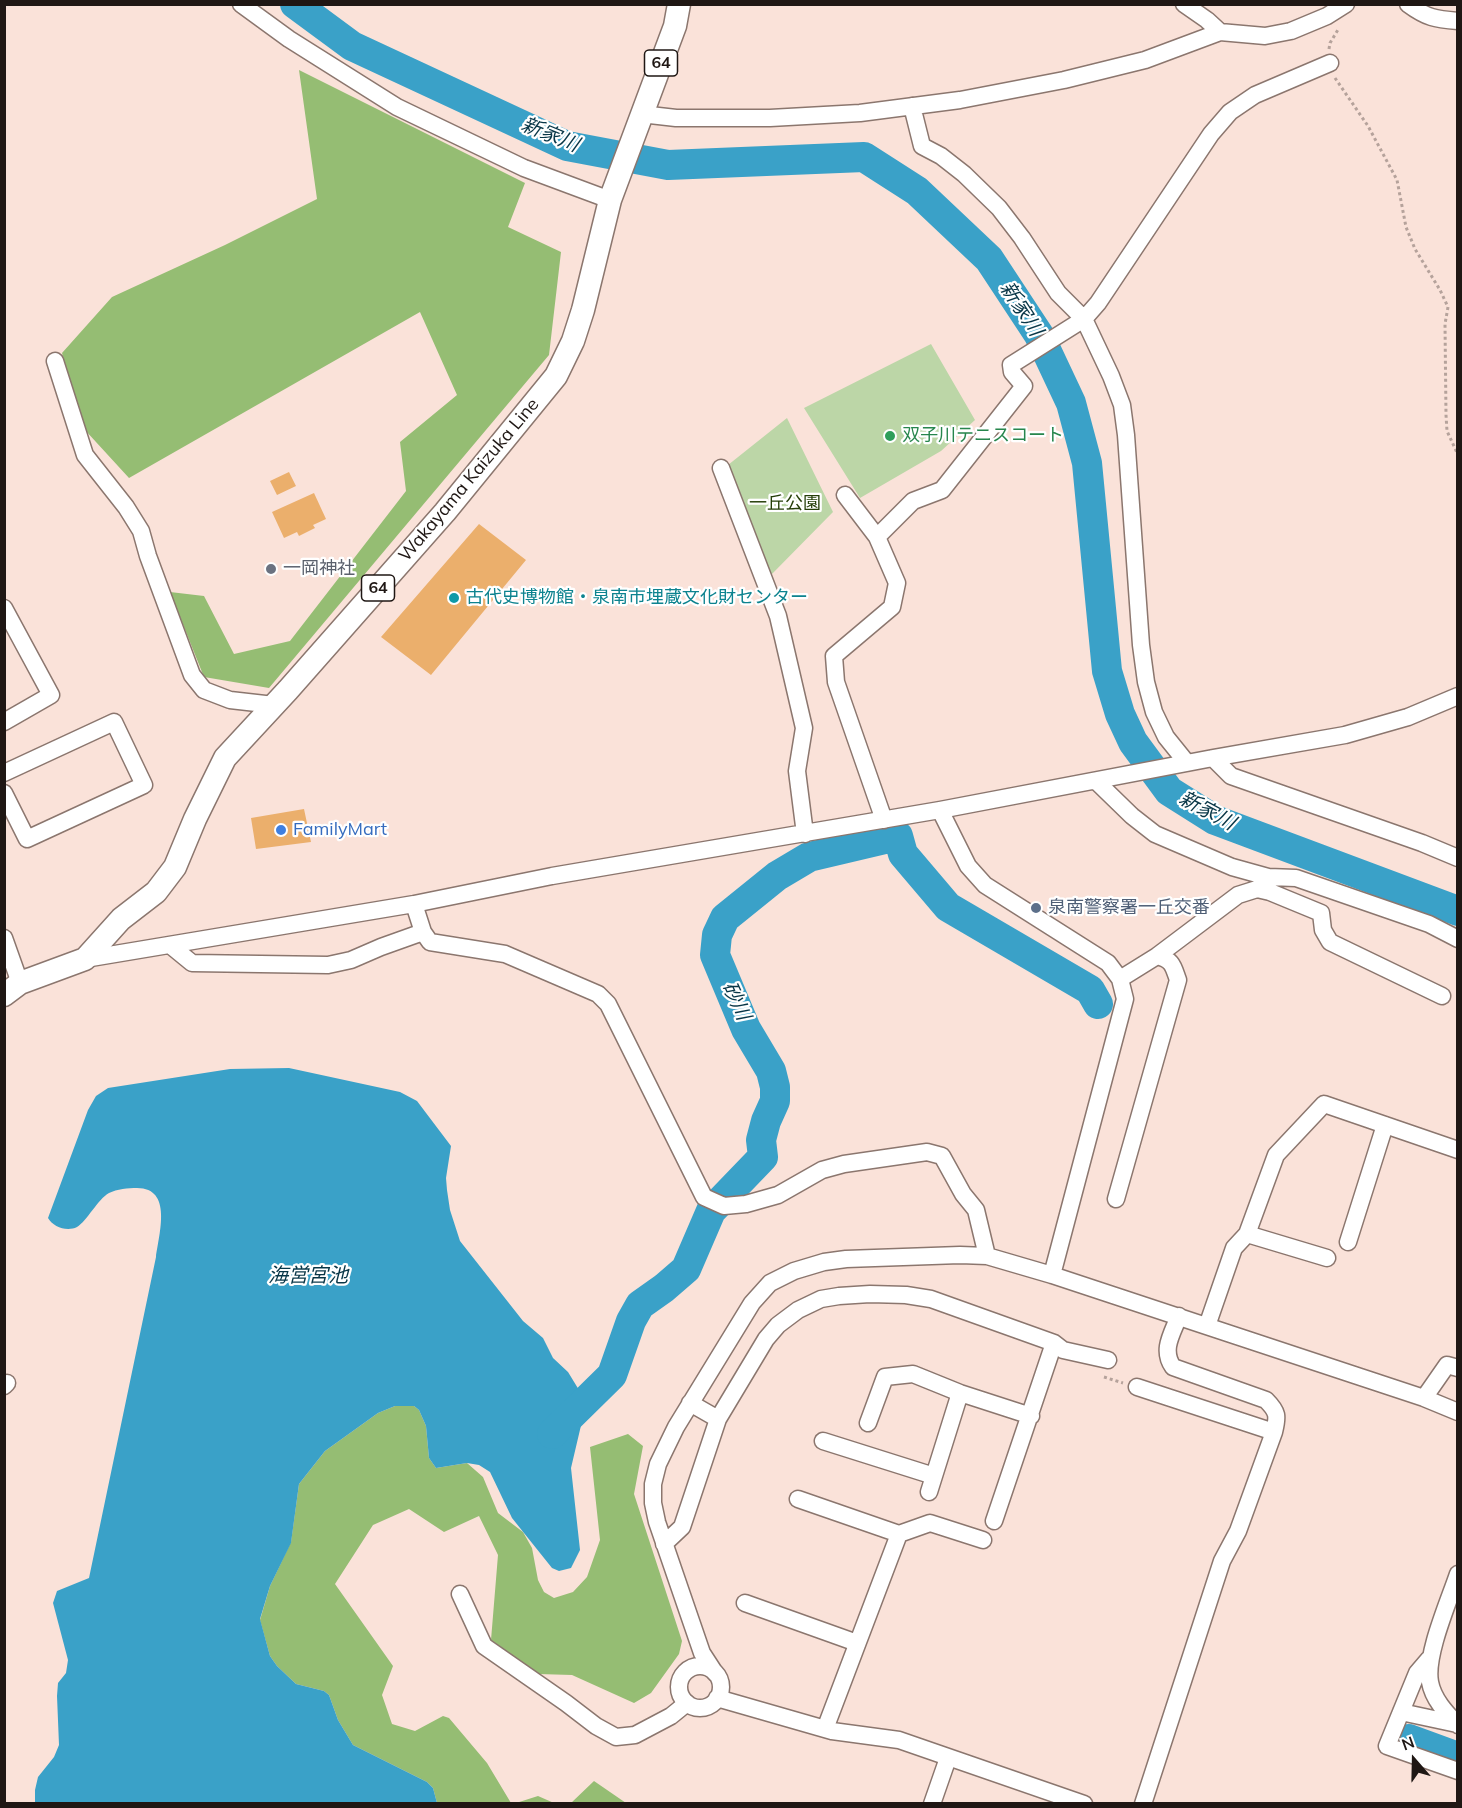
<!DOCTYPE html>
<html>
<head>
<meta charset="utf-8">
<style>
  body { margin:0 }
  #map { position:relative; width:1462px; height:1808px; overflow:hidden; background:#fae2d9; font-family:Mulish,sans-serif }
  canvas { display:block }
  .frame { position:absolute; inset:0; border:6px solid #1f1714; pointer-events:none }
  .north { position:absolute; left:1384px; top:1730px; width:60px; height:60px; -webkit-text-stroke:4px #fff; paint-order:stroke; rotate:340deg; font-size:16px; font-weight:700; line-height:24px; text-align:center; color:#1f1714 }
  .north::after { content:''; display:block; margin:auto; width:21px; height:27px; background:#1f1714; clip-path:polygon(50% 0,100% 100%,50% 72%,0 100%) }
</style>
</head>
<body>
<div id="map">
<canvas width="1462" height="1808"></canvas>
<div class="frame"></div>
<div class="north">N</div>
</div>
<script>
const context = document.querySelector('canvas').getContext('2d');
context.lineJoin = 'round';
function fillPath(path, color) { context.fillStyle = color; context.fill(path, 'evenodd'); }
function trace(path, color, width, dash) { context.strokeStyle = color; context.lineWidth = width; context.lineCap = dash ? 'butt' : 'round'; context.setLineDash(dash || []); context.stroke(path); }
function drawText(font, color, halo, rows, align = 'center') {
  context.font = font + ' Mulish,"Noto Sans JP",sans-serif'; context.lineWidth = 4.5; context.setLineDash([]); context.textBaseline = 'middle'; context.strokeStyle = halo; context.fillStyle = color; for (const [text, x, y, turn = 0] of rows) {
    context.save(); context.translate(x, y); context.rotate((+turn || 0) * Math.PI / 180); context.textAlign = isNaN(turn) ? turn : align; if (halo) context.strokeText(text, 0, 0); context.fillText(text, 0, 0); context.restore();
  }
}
fillPath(new Path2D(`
  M931,344L975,420L941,451L860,498L804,408Z
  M787,418L833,512L770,576L728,465Z`), '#bcd6a7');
fillPath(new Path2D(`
  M299,70L525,183L508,227L561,252L549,355L269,688L204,677L170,592L204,596L234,654L290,641L406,491L400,442L457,395L420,312L129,478L85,430L62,353L112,297L225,245L317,199Z
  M395,1406H414L419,1410L426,1426L429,1458L436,1468L467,1463L483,1477L498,1513L523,1532L532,1548L538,1580L544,1592L554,1598L573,1592L587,1577L600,1540L590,1447L628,1434L643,1446L634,1494L682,1641L679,1654L651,1693L634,1703L572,1675L538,1674L491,1640L498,1555L479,1516L444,1532L409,1509L373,1525L335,1584L393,1666L382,1695L392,1724L415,1731L443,1716L449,1718L487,1763L511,1803H437L433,1788L427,1782L353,1745L338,1720L329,1695L324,1691L296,1684L277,1666L270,1656L260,1620L270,1586L291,1542L299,1484L325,1451L378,1413Z
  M594,1781L626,1803H571Z
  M538,1796L554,1803H516Z`), '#95bd73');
fillPath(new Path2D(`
  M289,1068L400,1092L417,1101L451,1146L446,1178L447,1190L450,1210L460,1241L523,1321L543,1338L553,1358L568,1372L579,1390L583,1417L571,1468L580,1550L571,1568L559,1571L552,1568L512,1518L490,1472L479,1465L467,1463L436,1468L429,1458L426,1426L419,1410L414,1406H395L378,1413L325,1451L299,1484L291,1543L270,1586L260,1619L270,1656L277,1666L296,1684L324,1691L329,1695L338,1720L353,1745L427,1782L433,1788L437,1803H35V1790L38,1777L54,1757L59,1745L57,1696L58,1683L66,1673L68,1660L53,1603L57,1591L89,1578L156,1257C159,1234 173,1188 137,1188C128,1188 117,1189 109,1193C98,1199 87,1221 77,1227C67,1232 53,1227 48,1218L88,1110L96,1096L108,1088L230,1069Z`), '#3aa1c8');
trace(new Path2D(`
  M295,4L352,46L567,146L668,165L864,157L917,191L989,259L1039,335L1071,403L1087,463L1107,671L1120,714L1133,742L1169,791L1215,820L1458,911
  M552,1434L612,1375L631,1321L640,1305L664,1288L686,1269L711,1211L763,1157L761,1140L766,1121L775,1101V1087L771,1071L746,1029L715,955L717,935L725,918L777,876L809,857L898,836L903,854L948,907L1090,990L1098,1004
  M1409,1739L1458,1757`), '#3aa1c8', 30);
fillPath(new Path2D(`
  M289,472L296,486L277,495L270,481Z
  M314,493L326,519L313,525L315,528L299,536L297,532L284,538L272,512Z
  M479,524L526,560L431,675L381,637Z
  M304,809L311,842L256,849L251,818Z`), '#ebaf6c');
const minor = new Path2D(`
  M241,4L289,39L397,107L524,168L610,200
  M1184,4L1207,20L1220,32
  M1408,4C1427,18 1435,19 1458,21
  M912,106L922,146L941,156L964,174L999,208L1022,238L1058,293L1084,319L1111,376L1122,405L1126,435L1141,645L1146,682L1154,712L1166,737L1187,763
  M641,114L676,118H770L860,113L960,100L1064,80L1145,60L1220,32L1265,36L1291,31L1327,16L1346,4
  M55,361L85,455L126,507L141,531L148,556L192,675L204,690L230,700L274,705
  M721,468L778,616L804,728L797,771L805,834
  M845,495L877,537L897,583L892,607L834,656L836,682L884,820
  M877,537L913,501L942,490L1024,386L1012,372L1011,365L1084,319L1098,303L1211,134L1230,112L1255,95L1330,63
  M4,608L51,695L4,722
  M1213,758L1231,776L1422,843L1458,858
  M4,773L114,722L144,785L27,839L4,793
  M1096,781L1132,816L1155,834L1232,867L1268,877L1296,878L1429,924L1458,939
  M940,810L968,866L985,885L1108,963L1120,979L1125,999L1052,1275
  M414,904L423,932L430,942L505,954L598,994L608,1004L704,1197L724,1206L746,1204L778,1195L822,1170L844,1164L927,1152L942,1156L963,1194L976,1210L987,1256
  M4,938L20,983
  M170,945L192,963L328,965L351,960L381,947L423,932
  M85,959L414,904L552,876L940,810L1213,758L1345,735L1408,717L1458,696
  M1120,979L1157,956L1238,895L1257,889L1270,892L1321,913L1323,930L1330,942L1442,996
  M1116,1199L1178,980C1173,966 1173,960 1157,956
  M1247,1234L1276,1155L1324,1104L1458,1150
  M1348,1242L1385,1125
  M1179,1316C1172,1334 1161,1350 1173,1367L1266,1400C1278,1412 1278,1416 1274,1432
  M1207,1326L1234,1248L1247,1234L1327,1258
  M4,1386L7,1383
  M1137,1387L1274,1432L1238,1531L1222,1561L1143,1804
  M1424,1398L1447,1365L1458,1368
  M690,1403L718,1419
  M868,1423L885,1377L913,1374L960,1393L1031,1416
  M823,1441L934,1476
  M929,1492L960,1393
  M798,1499L899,1534L825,1729
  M994,1521L1054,1343
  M899,1534L930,1523L983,1540
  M664,1544L682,1527L718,1419L766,1339L778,1325L798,1310L821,1299L839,1296L870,1294L906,1295L931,1299L1054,1343L1063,1350L1108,1360
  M1458,1574C1449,1601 1425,1655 1430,1682C1433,1699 1446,1713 1458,1725
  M460,1594L484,1646L566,1703L596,1726L616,1737L635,1735L671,1716L687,1703
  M745,1603L857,1643
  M1429,1659L1417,1673L1387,1746L1458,1771
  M679 1687a21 21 0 1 1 42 0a21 21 0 1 1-42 0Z
  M715,1673L702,1653L657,1522L653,1503V1484L658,1464L676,1427L752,1303L770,1283L794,1271L824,1262L846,1259L960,1255L987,1256L1052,1275L1424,1398L1458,1412
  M717,1698L832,1731L899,1740L1084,1804
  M1401,1712L1457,1724
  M932,1804L948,1758`);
const major = new Path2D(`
  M4,995L20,983L85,959L121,919L156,892L175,867L195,819L225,758L288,690L445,512L556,376L573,341L583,310L610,200L675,26L679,4`);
trace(minor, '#8b766e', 19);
trace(major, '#8b766e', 25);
trace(new Path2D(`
  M1329,49L1330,43L1339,28
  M1335,78L1368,126L1397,180L1406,227L1415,249L1440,290L1448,307L1445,324L1446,415L1447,431L1458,455
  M1104,1377L1123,1383`), '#b5a29b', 3, [3, 3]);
trace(minor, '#fff', 16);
trace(major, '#fff', 22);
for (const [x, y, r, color] of [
  [890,436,6,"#2e9e5b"],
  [271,569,6,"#6b7280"],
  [454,598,6,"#0f9aa8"],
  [281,830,6,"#3f7fe0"],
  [1036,908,6,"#5c6f8a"]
]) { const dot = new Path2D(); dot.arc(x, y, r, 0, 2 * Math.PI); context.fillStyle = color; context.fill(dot); trace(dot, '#fff', 2); }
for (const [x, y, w] of [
  [661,63,33],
  [378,588,33]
]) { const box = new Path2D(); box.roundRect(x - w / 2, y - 13, w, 26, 4.5); context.fillStyle = '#fff'; context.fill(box); trace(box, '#1f1714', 1.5); }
drawText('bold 16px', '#1f1714', null, [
  ["64",661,63],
  ["64",378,588]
]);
drawText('18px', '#27864d', '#fff', [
  ["双子川テニスコート",902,436]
], 'left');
drawText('18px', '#1f1714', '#fff', [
  ["Wakayama Kaizuka Line",469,480,-50]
]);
drawText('18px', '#253e08', '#fff', [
  ["一丘公園",785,504]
]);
drawText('18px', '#5b616d', '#fff', [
  ["一岡神社",283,569]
], 'left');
drawText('18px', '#0d838f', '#fff', [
  ["古代史博物館・泉南市埋蔵文化財センター",466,598]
], 'left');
drawText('18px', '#366cbe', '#fff', [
  ["FamilyMart",293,830]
], 'left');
drawText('18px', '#4e5e75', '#fff', [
  ["泉南警察署一丘交番",1048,908]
], 'left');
drawText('italic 20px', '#083647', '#fff', [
  ["新家川",550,135,22],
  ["新家川",1021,309,57],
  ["新家川",1207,811,28],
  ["砂川",736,1001,65],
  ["海営宮池",308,1276]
]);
</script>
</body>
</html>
